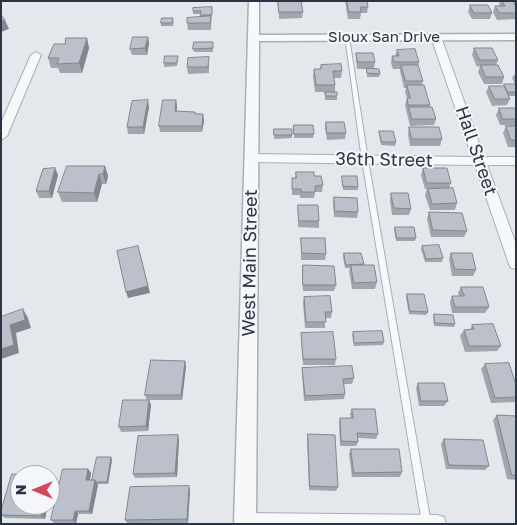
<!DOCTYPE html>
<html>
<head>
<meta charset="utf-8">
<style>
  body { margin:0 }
  #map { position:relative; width:517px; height:525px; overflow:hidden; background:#e4e7ec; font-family:"Golos Text",sans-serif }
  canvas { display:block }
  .frame { position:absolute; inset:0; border:2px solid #2b3445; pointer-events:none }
  .north { position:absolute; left:10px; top:465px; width:50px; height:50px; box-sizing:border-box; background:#f4f6f9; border:1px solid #a4a8b1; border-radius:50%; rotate:270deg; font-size:14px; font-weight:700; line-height:20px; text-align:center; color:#2b3445 }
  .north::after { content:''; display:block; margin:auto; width:18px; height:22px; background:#d1495b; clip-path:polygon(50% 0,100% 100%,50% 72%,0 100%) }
</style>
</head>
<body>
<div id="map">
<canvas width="517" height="525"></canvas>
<div class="frame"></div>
<div class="north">N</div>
</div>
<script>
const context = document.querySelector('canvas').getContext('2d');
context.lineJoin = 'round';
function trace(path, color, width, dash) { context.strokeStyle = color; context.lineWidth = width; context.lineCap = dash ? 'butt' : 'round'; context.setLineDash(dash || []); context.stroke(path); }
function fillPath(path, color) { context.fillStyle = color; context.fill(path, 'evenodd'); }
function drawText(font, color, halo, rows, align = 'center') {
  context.font = font + ' "Golos Text",sans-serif'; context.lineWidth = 4; context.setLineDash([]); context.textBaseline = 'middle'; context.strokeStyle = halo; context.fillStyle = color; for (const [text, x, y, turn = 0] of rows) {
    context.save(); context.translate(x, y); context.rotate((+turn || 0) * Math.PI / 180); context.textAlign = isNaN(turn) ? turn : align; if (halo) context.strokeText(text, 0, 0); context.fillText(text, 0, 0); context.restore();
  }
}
const service = new Path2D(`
  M345,36L349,37L368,160L431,524L422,523L362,160Z`);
const minor = new Path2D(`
  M436,34L441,37L484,157H516V165H487L516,244V269L511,268L509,264L475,165L252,162L246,158L252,154L472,157L431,37Z
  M36,52L41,55L7,136L1,140V123L31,55Z
  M245,513L437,515L444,517L446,524H236L238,515Z`);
const tertiary = new Path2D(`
  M249,1H259V35L516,34V40L259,41L256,524H234Z`);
trace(service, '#a9aeb7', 2);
trace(minor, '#a9aeb7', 2);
trace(tertiary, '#a9aeb7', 3);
fillPath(service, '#f7f8fa');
fillPath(minor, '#f7f8fa');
fillPath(tertiary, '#f7f8fa');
fillPath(new Path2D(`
  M278,1L303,12L302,18L279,19Z
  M345,1H367L368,7L367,13H361L360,19H348Z
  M500,1H513L516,7V19L497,20L493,12L495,6H499Z
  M470,5L492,13L490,19H472L468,12Z
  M212,7L211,30H188L187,23L200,17V14H193V11Z
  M174,21L173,26H161V23Z
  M148,37L149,43L147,55H132L130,49Z
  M87,38L89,48L82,73H60L58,68H51L48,58L65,44Z
  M213,42V52H194L193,49Z
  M474,48L498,60L496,65L504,77L502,84H484L478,72L480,66L477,67L472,55Z
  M397,50L419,62L418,66L423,81L422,85L430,105V107L436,119L434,125L410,126L405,105L407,98L405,92L406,88H404L400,71V69H393L391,63L392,56H395Z
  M356,53L375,62L374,68L380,74L379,77H367V69H357L356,60Z
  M178,56V59L177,66L164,67V63Z
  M209,64V73L188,74L187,67Z
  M321,65L342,71L341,78H334L335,85V92H315L313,76L314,69H320Z
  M514,75H516V96H509L510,99L507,105L492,106L486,92L489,86H504V84H515L512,78Z
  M325,92L337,96V100H325Z
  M176,100L177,107V112L203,114L204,121L202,132H160L159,126Z
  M149,107L144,134H128L127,127Z
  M499,108H516V126L500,125L496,115Z
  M326,122L346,133L345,139L327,140L325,128Z
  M294,125L314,134L313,138H294Z
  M506,126H516V147H508L503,133Z
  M409,127L442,139L440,146H410L408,134Z
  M274,129L292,135V138L274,139Z
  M379,131L396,142L395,146L381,145L379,135Z
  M105,166L108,176L106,184H102L97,202H62L58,192Z
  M55,168L58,175L52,198H39L36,191Z
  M423,168L451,183L449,188L457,203L455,210H430L425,195L427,189H425L421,175Z
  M296,172L314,176L323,185L322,192H315L314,198H300V195H292V178H295Z
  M342,176L358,187V190H343L342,179Z
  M391,193L411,209L409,215H392L390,200Z
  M334,197L358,212L357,218L334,217L333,204Z
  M298,205L319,221V228L298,227Z
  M429,212L467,231L464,237H431L427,219Z
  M395,227L416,238L415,241H396L394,230Z
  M301,238L326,254L325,260H301Z
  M422,246L443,258L442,262H425L421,249Z
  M344,253L364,264V265L377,282L375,289H352L349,271L350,268H345L343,257Z
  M451,253L476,270L473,276H452L449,259Z
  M303,265L336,285L334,291H303L302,271Z
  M461,287L489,307L485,313H452L450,302L452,296H459L458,293Z
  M407,294L428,312L426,315L409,314L406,297Z
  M304,297L332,312L331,318H325V328H305L303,303Z
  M434,314L455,324L454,327L434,326L433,317Z
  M472,325L501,346L497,351L465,352L460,336L464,330H470Z
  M353,332L384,342L383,345L354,346L352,335Z
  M301,333L336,359L335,365H303L301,338Z
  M185,361L186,367L182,400H149L151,405L148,431L121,432L119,427L147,400L145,395Z
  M485,364L516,385L515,402L491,403L481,369Z
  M302,368L354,378L352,384H344L345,394L344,399L304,401L302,374Z
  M418,383L448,401L444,406H419L416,388Z
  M352,409L378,434L376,439L358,438V442L356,446H340L339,423L340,418H351L350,414Z
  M497,415L516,416V480L507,479L493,420Z
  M308,434L338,487L336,491L309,490L307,439Z
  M178,435L179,440L177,477L135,478L133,474Z
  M444,439L489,466L485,470L446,469L441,444Z
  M351,449L402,472L400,477H352L349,454Z
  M111,457L112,460L108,484H97L98,485L92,514H78L76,524H55L51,520L88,469L91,473L90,480H92Z
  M190,490L188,523L128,524L125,520Z
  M20,505H48L45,519L5,518L1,515V511Z`), '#a1a5ae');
fillPath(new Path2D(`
  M5,20L9,29L1,32V21Z
  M148,37L149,43L147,55L145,48Z
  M87,38L89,48L82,73L79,63Z
  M148,100L149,107L144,134L143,127Z
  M176,100L177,107L175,118V111Z
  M203,114L204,121L202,132V126Z
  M105,166L108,176L106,184L103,174Z
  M55,168L58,175L52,198L49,191Z
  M99,174L102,184L97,202L94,193Z
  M138,246L150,293L128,298L126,292Z
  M23,309L28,318L31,328L16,333L19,353L1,359V349L10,325Z
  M185,361L186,367L182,400L181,395Z
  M149,400L151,405L148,431L146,426Z
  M178,435L179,440L177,477L175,473Z
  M111,457L112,460L108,484L107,482Z
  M88,469L91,473L89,484L86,480Z
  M50,475L54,479L50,497Z
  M95,480L98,485L92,514L89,511Z
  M189,486L190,490L188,523L187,519Z
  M43,505H48L45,519L41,516Z
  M75,511L78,514L76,524L73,520Z`), '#83868d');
const building = new Path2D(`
  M278,1H301L303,12H279Z
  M347,1H367L368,7H360L361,12H349Z
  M502,1H513L516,7V13H499L495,6H505Z
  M470,5H488L492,13H474Z
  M212,7V15H200L201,11H193V8Z
  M1,15L5,20L1,21Z
  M211,16L210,23H187V18Z
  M162,18H173L172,23H161Z
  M133,37H148L145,48L130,49Z
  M66,38H87L79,63L57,64L59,58H48L54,44H65Z
  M194,42H213V48L193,49Z
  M474,48H492L498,60H480Z
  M415,49L419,62H394L392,56H399L397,50Z
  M356,53H373L375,62H358Z
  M165,56H178L177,63H164Z
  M209,57L208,67H187L188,58Z
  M341,64L342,71H333L335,85H316L314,69H321V65Z
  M401,65H418L423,81H406Z
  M481,65H498L504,77H486Z
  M367,68L379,69L380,74L367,73Z
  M504,84H516V92H508Z
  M407,85H424L430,105H408L407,98H410Z
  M489,86H504L510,99H495Z
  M325,92H337V96H326Z
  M148,100L143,127H127L132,101Z
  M163,100H176L175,111L195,112V114H203L202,126H159Z
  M409,107H432L436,119H412Z
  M499,108H516V119H503Z
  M326,122H344L346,133H327Z
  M294,125H313L314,134H294Z
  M506,126H516V140H511Z
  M409,127H439L442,139H412Z
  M274,129H292V135H274Z
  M379,131H393L396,142H382Z
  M67,166H105L103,174H99L94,193L58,192Z
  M55,168L49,191H36L43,169Z
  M423,168H447L451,183H427Z
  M296,172H314V176H321L323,185L315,186V192H301V189H292V178H296Z
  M342,176H357L358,187L343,186Z
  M453,188L457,203L432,204L428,189Z
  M391,193H408L411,209L394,208Z
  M334,197L357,198L358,212L335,211Z
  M298,205H318L319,221H299Z
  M429,212L462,213L467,231L433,230Z
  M395,227H414L416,238H397Z
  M301,238H325L326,254L302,253Z
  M439,245L443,258L426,259L422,246Z
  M138,246L148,286L126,292L117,251Z
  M344,253H361L364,264L346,265Z
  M451,253H472L476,270L455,269Z
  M303,265L334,266L336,285H303Z
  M351,265H374L377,282L354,283Z
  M461,287H483L489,307H455L452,296H464Z
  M407,294H424L428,312L410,311Z
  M330,296L332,312H325L326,322H306L304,297Z
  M23,309L25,320L10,325L14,345L1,349V317Z
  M434,314L453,315L455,324L435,323Z
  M493,324L501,346H469L464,330L474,329L472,325Z
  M382,331L384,342L354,343L353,332Z
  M333,332L336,359H303L301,333Z
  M151,360L185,361L181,395H145Z
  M509,363L516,385V397L495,398L485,364Z
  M352,366L354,378L343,379L345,394L305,396L302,368Z
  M418,383H444L448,401H421Z
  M123,400H149L146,426L119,427Z
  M352,409H375L378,434L357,433L358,442L341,441L340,418H353Z
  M497,415L516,416V475H512Z
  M308,434L335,435L338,487L310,486Z
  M178,435L175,473L133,474L138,436Z
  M444,439L483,440L489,466L449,465Z
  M351,449H399L402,472L354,473Z
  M97,457H111L107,482H96L95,480H92Z
  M63,469H88L86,480H95L89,511H75L73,520H51Z
  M12,474L41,475H20V505H43L41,516L1,515V511Z
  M189,486L187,519L125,520L130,487Z`);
fillPath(building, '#bbc0ca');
trace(building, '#83868d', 1);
drawText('15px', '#2b3445', '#f4f6f9', [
  ["Sioux San Drive",384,37]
]);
drawText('18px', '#2b3445', '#f4f6f9', [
  ["Hall Street",476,151,71],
  ["36th Street",384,160,1],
  ["West Main Street",250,263,-89]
]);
</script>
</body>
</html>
